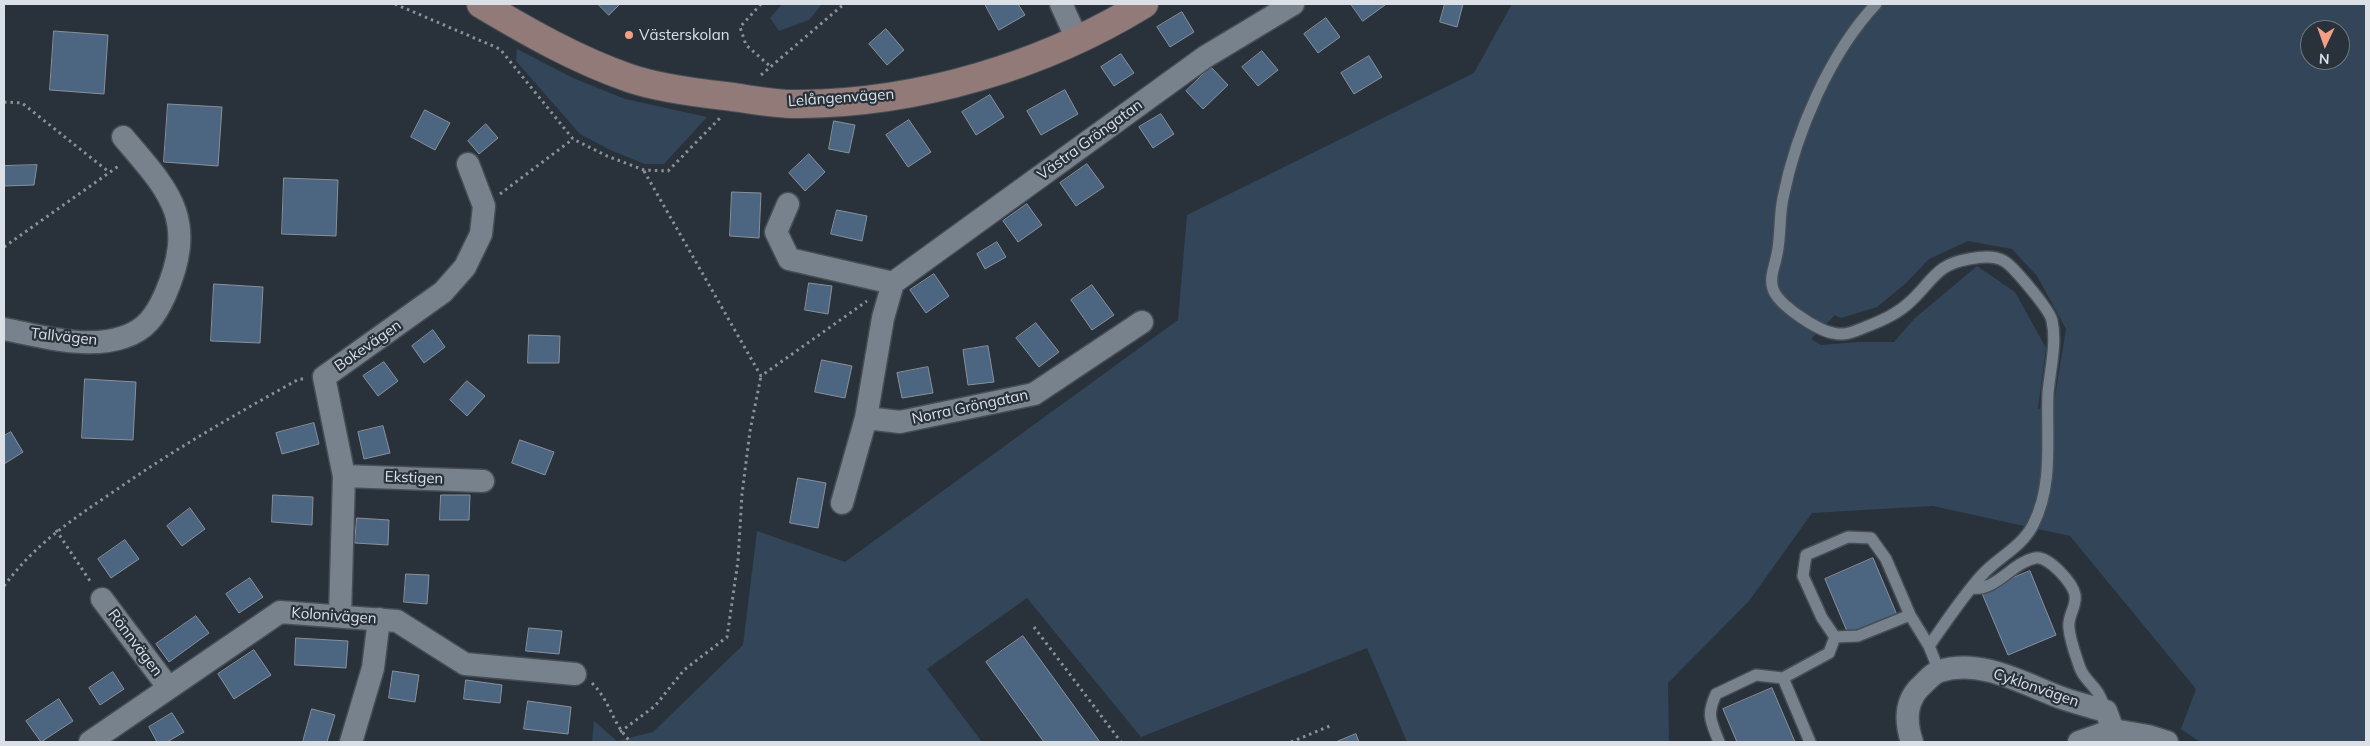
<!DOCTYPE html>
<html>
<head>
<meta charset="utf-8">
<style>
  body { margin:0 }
  #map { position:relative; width:2370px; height:746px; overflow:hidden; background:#29323b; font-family:Mulish,sans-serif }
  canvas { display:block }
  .frame { position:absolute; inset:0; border:5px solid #dbe0e6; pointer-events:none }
  .north { position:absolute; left:2300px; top:20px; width:50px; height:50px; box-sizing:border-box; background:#29323b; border:1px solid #70787f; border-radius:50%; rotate:183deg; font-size:14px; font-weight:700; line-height:20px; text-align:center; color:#dbe0e6 }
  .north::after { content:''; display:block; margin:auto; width:18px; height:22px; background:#f39f86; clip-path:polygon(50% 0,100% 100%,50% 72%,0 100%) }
</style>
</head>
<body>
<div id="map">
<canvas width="2370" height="746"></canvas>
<div class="frame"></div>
<div class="north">N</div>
</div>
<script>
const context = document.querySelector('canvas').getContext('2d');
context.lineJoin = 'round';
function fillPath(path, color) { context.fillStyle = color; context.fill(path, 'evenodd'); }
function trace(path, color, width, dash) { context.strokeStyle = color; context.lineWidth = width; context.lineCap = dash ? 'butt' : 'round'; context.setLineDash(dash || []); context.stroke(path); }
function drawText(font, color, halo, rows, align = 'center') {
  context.font = font + ' Mulish,sans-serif'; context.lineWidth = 4.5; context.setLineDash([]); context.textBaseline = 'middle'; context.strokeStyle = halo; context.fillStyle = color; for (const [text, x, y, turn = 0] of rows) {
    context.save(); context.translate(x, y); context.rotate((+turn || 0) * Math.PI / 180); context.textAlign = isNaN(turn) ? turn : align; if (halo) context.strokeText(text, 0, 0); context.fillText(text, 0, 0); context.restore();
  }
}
fillPath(new Path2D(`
  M782,4H822L809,20L779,31L770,18Z
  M1512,4H2366V742H2200L2181,729L2196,689L2070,536L1933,506L1812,513L1749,601L1668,683L1669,742H1407L1367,648L1141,737L1027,598L927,669L982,742H592L594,721L617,741L653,732L743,645L757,531L845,562L1178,320L1187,215L1474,73ZM2310,30H2340V60H2310ZM1968,241L2012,249L2037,276L2066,329L2054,403L2038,409L2046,348L2015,292L1977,266L1914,319L1894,342H1857L1821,345L1811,339L1835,315L1841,318L1877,307L1905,284L1929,259Z
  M517,49L573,78L625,99L707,117L664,164H645L610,150L580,134L516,61Z`), '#334558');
const building = new Path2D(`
  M598,4H620L609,15Z
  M985,4H1018L1025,15L999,30Z
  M1351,4H1384L1385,5L1363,21Z
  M1445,4H1463L1457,27L1440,22Z
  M1182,12L1194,32L1170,47L1157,27Z
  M1326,18L1340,37L1318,53L1304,34Z
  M886,29L904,50L887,65L869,44Z
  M54,31L108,35L104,94L50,90Z
  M1262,51L1278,70L1258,86L1242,67Z
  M1121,54L1134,73L1114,86L1101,67Z
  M1369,56L1382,77L1354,94L1341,73Z
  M1211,67L1228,85L1203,109L1186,91Z
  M1065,90L1078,114L1041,135L1027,111Z
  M990,95L1004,117L976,135L962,112Z
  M168,104L222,107L218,166L164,162Z
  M425,110L450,123L435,150L411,137Z
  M1161,114L1174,134L1153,148L1139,127Z
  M909,120L931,152L908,167L886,135Z
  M834,121L855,125L849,153L829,149Z
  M486,124L498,138L479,154L468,141Z
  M809,154L825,172L805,191L789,173Z
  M1087,164L1104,187L1076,206L1060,183Z
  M37,165L34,185L4,186V166Z
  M284,178L338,180L336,236L282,234Z
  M732,192L761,193L759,238L730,236Z
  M1027,204L1042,225L1018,242L1003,221Z
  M837,210L867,216L862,241L831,234Z
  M997,242L1006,257L985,269L977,254Z
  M934,274L949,296L926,313L910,290Z
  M809,283L832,286L828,314L805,310Z
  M214,284L263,287L260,343L211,341Z
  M1092,285L1114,315L1092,330L1071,300Z
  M1036,323L1059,352L1039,367L1016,338Z
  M433,330L445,347L424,363L412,346Z
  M529,335L560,336L559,363H528Z
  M988,346L994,382L968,385L963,350Z
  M822,360L852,366L845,398L815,392Z
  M384,362L398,381L378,396L363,376Z
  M928,367L933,393L902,398L897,373Z
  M85,379L136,382L133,440L82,438Z
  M467,381L485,396L467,416L450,400Z
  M314,423L319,444L282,454L276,433Z
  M383,426L390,453L364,459L358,432Z
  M11,432L23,452L4,464V436Z
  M520,440L554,452L545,475L512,463Z
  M798,478L826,483L818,528L790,523Z
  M273,495L313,497L312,525L272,522Z
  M441,495H470L469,520H440Z
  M190,508L205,529L182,546L167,526Z
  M357,518L389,520L388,545L355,543Z
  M125,540L139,559L111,578L98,559Z
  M1873,558L1897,615L1849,636L1825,579Z
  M2030,571L2056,635L2008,655L1981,591Z
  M406,574L429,575L427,604L404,602Z
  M250,578L263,597L239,613L226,594Z
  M196,616L209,633L169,662L156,644Z
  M529,628L562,631L559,654L526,651Z
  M1023,636L1100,742H1044L986,662Z
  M296,638L348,641L346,668L295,665Z
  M254,650L271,675L234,699L218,674Z
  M393,671L419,675L415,702L389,698Z
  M113,672L124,689L100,705L89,688Z
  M466,680L502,685L500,703L464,699Z
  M1772,688L1795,742H1737L1723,709Z
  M59,699L73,721L41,742L26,721Z
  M528,701L571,707L568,734L524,729Z
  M312,709L335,715L327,742H303Z
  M172,713L184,732L167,742H157L149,727Z
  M1356,734L1359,742H1336Z`);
fillPath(building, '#4c6681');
trace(building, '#87919c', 1);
const lane = new Path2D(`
  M1876,4C1830,53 1796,132 1783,198C1779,216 1781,236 1777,254C1775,266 1769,277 1773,289C1778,305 1817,330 1833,333C1845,336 1853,332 1863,328C1881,321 1898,314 1912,300C1933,280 1937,264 1969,259C1979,257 1994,255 2004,261C2013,266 2051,311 2052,321C2057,343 2050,370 2048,393C2046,437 2054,484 2033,525C2021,548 1998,557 1982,575C1962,597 1946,622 1929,646
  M1971,588C1996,592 2011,563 2035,558C2048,555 2073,583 2075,595C2077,607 2067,616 2069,628C2070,641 2076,656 2080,668C2083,677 2091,683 2096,690C2101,696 2103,704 2106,711
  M1835,637L1858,636L1910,615
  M1783,678L1810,742
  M1719,742C1711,721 1706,716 1716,694L1756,675L1783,678L1829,653L1835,637L1822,618L1803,576L1806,555L1848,537L1871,538L1886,559L1910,615L1929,646L1939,671`);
const street = new Path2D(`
  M1061,4L1077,39
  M788,204L776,232L789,259L893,283
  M4,329C41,336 87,350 124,337C146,330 156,315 165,295C198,219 170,192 123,137
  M866,418L900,422L1034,394L1142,322
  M344,476L483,481
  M842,503L866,418L883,318L893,283L1205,57L1293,4
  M102,599L168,687
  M340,616L344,476L324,377L443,292L465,267L481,234L484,206L468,164
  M90,742L280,612L397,621L465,664L575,674
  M351,742L373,668L379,619
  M1912,742C1906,724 1904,704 1919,688C1925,683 1932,673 1940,671C1981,658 2024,684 2062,698C2076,703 2092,707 2106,711L2113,730L2148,736L2167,742
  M2079,742L2113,730`);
const secondary = new Path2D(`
  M481,4C528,32 577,60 629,78C655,87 698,93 725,96C750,99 776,105 800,104C919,103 1043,66 1144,4`);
trace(lane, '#464d55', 14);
trace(street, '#464d55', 25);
trace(secondary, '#464d55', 30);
trace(new Path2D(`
  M395,4L500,49L573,139L607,156L644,170L668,171L720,118
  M761,4L740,27L746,45L771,67
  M761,75L844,4
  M4,102L22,103L109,172
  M644,171L761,376L867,301
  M500,194L573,139
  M4,247L120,165
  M56,530L92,584
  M4,586C36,543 73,519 116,490C175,449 236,414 299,379H306
  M1034,627L1121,742
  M592,683C611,702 612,724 631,742
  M620,732L655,706L684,670L727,637L738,561L742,494L750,431L761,376
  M1291,742L1330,726`), '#899097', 3, [2.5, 4]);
trace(lane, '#78828c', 11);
trace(street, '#78828c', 22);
trace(secondary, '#927a78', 28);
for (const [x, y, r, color] of [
  [629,35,5,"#f39f86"]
]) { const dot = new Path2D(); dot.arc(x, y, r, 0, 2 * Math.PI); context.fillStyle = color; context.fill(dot); trace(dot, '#29323b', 2); }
drawText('15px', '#dbe0e6', '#29323b', [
  ["Västerskolan",639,35]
], 'left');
drawText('15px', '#dbe0e6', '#29323b', [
  ["Lelångenvägen",841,98,-4],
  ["Västra Gröngatan",1090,140,-36],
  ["Tallvägen",64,337,6],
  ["Bokevägen",368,346,-35],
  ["Norra Gröngatan",970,407,-12],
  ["Ekstigen",414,478,2],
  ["Kolonivägen",334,616,4],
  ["Rönnvägen",135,643,53],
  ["Cyklonvägen",2036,688,19]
]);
</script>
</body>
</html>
